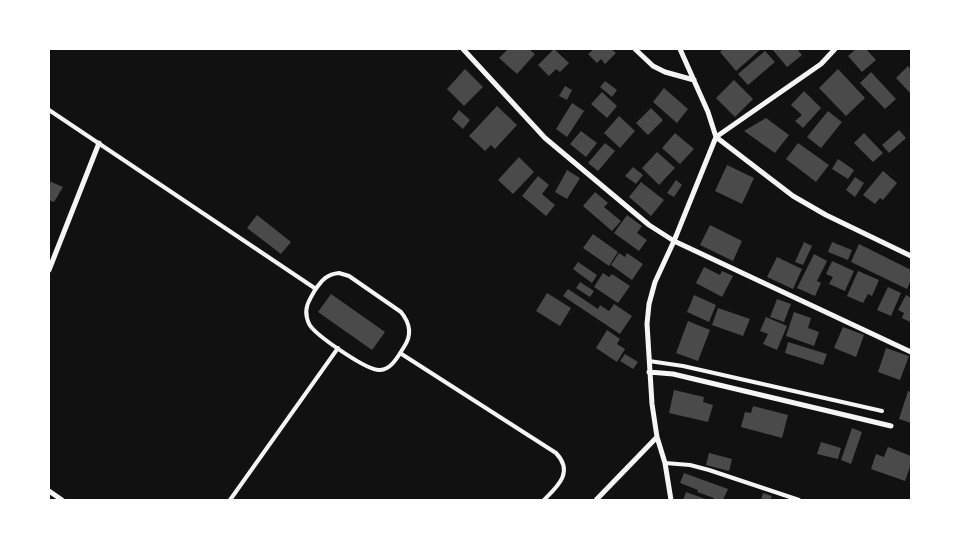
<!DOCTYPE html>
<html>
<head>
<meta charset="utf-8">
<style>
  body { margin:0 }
  #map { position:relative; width:960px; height:549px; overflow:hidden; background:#111; font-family:"Roboto Condensed",sans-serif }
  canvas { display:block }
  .frame { position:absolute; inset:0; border:50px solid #fff; pointer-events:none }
</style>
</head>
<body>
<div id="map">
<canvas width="960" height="549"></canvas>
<div class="frame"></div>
</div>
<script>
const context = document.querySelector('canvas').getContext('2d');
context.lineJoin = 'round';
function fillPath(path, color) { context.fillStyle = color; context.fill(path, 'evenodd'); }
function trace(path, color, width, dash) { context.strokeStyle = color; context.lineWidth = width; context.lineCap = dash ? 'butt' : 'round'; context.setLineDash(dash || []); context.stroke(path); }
fillPath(new Path2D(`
  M508,49H529L535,54L517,74L499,58Z
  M554,49L569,63L560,72L556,69L549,76L538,65Z
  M594,49H611L616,53L605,64L601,59L597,63L588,54Z
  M723,49H761L736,71L720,52Z
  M772,49H797L802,55L787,67Z
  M856,49H866L876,60L862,72L848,56Z
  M765,51L775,62L748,85L738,74Z
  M908,66L911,70V94L896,78Z
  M465,69L483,87L464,106L447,89Z
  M838,69L865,98L846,116L819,88Z
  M871,72L896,99L885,109L860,83Z
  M734,80L753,99L735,117L716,98Z
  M605,81L617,90L612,97L600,87Z
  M565,86L572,90L567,100L559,96Z
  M664,88L688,109L677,123L653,102Z
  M804,91L821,108L803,128L795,121L802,115L791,105Z
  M602,92L617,106L607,118L591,104Z
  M572,103L584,111L567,137L556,129Z
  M497,106L517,125L495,149L491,145L485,151L469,136Z
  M651,108L663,120L648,135L636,123Z
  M459,110L470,120L463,129L452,119Z
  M828,111L842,122L821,148L807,137Z
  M619,116L635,131L620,148L604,133Z
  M766,118L789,135L775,153L744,131Z
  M899,130L906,138L889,153L882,145Z
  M581,131L597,143L586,157L570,144Z
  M675,133L694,149L680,164L662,148Z
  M864,133L883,153L873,162L854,143Z
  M605,143L615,151L598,171L588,163Z
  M798,143L829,165L816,182L786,159Z
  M657,152L675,168L659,185L642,168Z
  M519,157L534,172L513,194L498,180Z
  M838,159L854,170L848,179L832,169Z
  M727,165L754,178L742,204L715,191Z
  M633,167L643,175L636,184L625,176Z
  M567,170L580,178L567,199L555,192Z
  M883,171L897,183L883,200L880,198L875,204L863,195Z
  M538,176L549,185L542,194L555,205L546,216L522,196Z
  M855,177L864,183L855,197L846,190Z
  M676,180L682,185L674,197L667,193Z
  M49,181L63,187L54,202L49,200Z
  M641,182L664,200L651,216L629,197Z
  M595,192L608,203L604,207L621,221L612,231L583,206Z
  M257,215L291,242L281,254L247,228Z
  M627,215L642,226L637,233L647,240L639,251L614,233Z
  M710,225L742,241L733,261L700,245Z
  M593,234L618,252L609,266L583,248Z
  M804,242L812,246L803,265L795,262Z
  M832,242L852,250L848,260L828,252Z
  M859,244L911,270V280L907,289L851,262Z
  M619,253L625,257L627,253L643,264L632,280L611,265Z
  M814,254L827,261L817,281L821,283L815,296L797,288Z
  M777,257L802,269L793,289L767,277Z
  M832,261L854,271L845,291L829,284L833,277L826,274Z
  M578,262L597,275L592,283L573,269Z
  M704,267L720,275L722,271L733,276L722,297L696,283Z
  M858,271L879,280L872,296L868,294L863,303L847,296Z
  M603,273L609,277L612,274L630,286L618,303L594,287Z
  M580,282L594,291L590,297L576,288Z
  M888,287L901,293L891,316L877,310Z
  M568,289L598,309L600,305L609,311L614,304L632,316L620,334L563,296Z
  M547,293L571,308L560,326L536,311Z
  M331,294L385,332L372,350L318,312Z
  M694,295L716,305L709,322L687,312Z
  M906,295L911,298L910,322L902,318L904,313L898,310Z
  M777,299L791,304L784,322L770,317Z
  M718,308L750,319L743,336L712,325Z
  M794,312L811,318L808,328L819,332L814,346L786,336Z
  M766,317L787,326L777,350L763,344L768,334L760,331Z
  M688,321L710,330L698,361L676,353Z
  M843,327L864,335L856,357L834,348Z
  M607,330L620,339L617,344L625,349L617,362L596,348Z
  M788,342L827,354L823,365L785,353Z
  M886,348L909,356L900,380L878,372Z
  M625,354L638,362L633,369L620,361Z
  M674,390L704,397L703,402L713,405L708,422L669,413Z
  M908,391L911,392V423L899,419Z
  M753,406L788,415L782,438L741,427L745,412L751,413Z
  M852,428L862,432L851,464L841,460Z
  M821,442L841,448L838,459L817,454Z
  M888,447L911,456V464L905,481L871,469L876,454L884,457Z
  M709,453L732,459L729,471L706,465Z
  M684,473L728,489L723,500H713L714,498L697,492L698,490L680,483Z
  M686,492L708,500H683Z
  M763,493L772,496L770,500H761Z`), '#4a4a4a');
trace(new Path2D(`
  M49,110L316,289
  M339,273L349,276L401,312C410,323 412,335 404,347C398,356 392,369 380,370C367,371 321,338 312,328C309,325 308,322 307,318C304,307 310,299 315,290C322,280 327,274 339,273Z
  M400,353L556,453C574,472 558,486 544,500
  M649,361L683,366L882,411
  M665,463L690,465L709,470L799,500
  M230,500L338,348`), '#f5f5f5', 4);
trace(new Path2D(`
  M463,49L545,138L649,225L674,241L911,352
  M635,49L653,66L665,72L694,80
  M835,49L821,64L716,137L793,196L826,215L911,256
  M49,270L99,143
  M649,372L673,374L891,426
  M49,491L62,500
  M596,500L657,437
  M671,500L665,463L657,437L652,404L647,324L649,304L655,282L674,241L716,137L708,112L680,49`), '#f5f5f5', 5);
</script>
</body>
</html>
